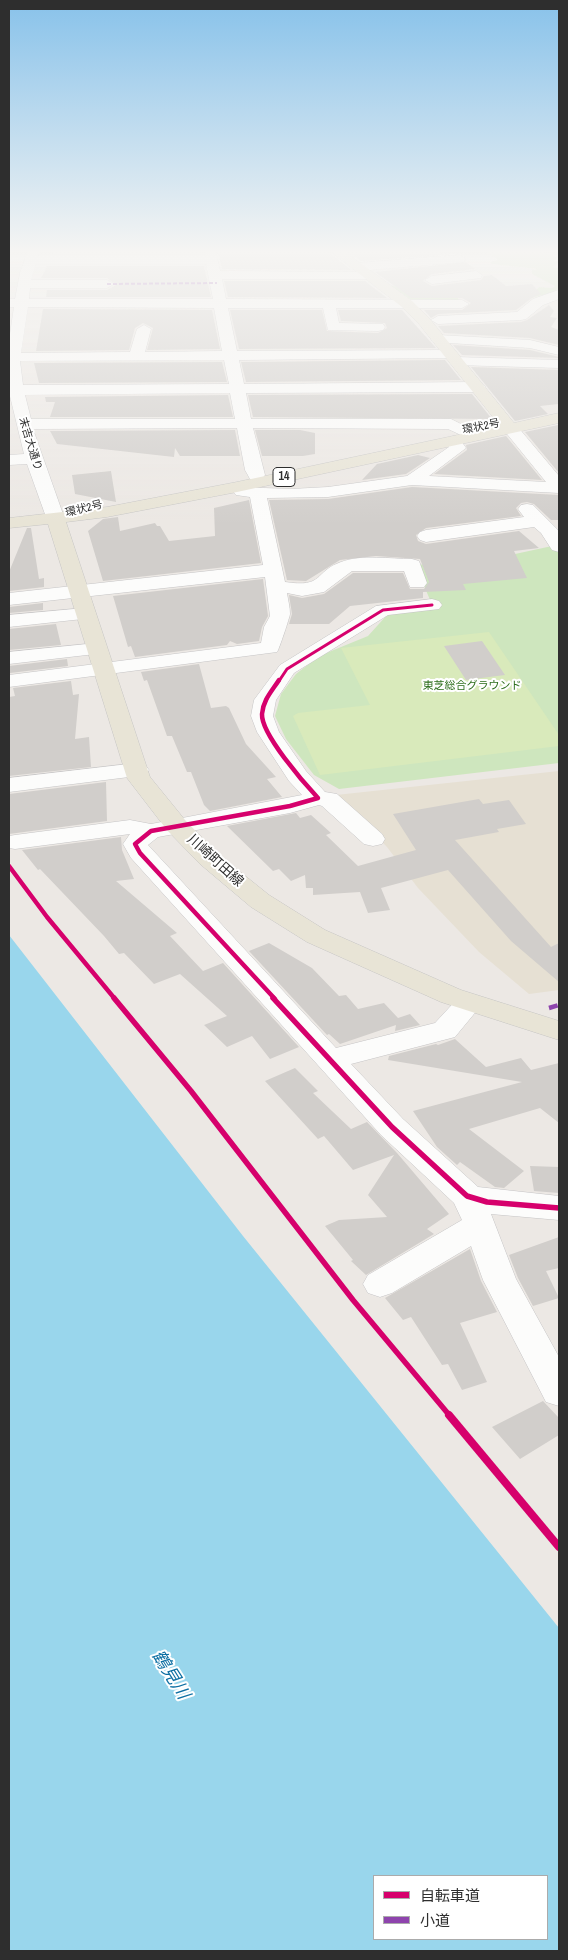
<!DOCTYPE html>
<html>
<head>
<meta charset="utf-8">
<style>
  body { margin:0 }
  #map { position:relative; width:568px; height:1960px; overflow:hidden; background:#ece8e4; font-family:"Archivo Narrow","Noto Sans JP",sans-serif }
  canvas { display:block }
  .frame { position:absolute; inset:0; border:10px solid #2e2e2e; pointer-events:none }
  .legend { position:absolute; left:373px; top:1875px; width:175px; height:65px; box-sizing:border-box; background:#fff; border:1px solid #ababab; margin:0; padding:6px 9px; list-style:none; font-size:15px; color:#2e2e2e }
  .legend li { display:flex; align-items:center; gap:10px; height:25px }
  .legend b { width:25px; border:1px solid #ababab }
</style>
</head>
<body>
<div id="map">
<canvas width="568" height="1960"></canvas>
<div class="frame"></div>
<ul class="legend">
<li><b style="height:6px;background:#d6006c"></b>自転車道</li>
<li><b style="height:6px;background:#8e44ad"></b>小道</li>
</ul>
</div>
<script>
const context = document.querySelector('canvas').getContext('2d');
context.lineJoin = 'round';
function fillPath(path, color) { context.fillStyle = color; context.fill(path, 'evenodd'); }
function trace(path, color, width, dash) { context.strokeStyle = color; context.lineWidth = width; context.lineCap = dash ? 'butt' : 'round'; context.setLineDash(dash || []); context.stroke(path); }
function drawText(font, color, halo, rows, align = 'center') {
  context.font = font + ' "Archivo Narrow","Noto Sans JP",sans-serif'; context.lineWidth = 4; context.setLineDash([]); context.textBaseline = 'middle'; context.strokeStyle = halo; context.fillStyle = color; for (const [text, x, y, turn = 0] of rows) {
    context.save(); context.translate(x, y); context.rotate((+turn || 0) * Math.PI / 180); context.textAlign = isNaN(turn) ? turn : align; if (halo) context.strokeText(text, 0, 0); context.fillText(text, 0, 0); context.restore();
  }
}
fillPath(new Path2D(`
  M559,771V990L529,994L479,952L418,888L387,847L336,795Z`), '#e6e0d3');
fillPath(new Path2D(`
  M485,251C503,251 544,246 557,258L554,261L559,262L553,267L559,268V288L556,290L559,291L531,298L492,294L458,298L460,302L416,303L389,285L434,294L534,292L539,287L552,288L555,286L532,274V270L538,269L492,264L490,262L498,260Z
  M552,546L555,550H559V763L339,789L314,775L286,739L275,716L281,694L296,674L319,656L368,636L387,615L409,610L434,609L415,565L492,559Z`), '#cee6be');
fillPath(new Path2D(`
  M489,632L559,735V746L320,775L293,716L298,713L370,705L341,648Z`), '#d9eabb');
fillPath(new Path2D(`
  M9,935L243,1236L559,1628V1951H9ZM374,1876H547V1939H374Z`), '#99d6ec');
fillPath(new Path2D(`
  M54,251H202L203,254H52Z
  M438,251L443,254H454L361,261L348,252Z
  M218,252H329L351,270L222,269Z
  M466,262L475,269L432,274L423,281L432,286L481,280L484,276L492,275L506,286L532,284L541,294L532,298L516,310L438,314L431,318L424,310H462L471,303L462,298H411L375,272Z
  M47,266H204L211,297H46L47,290H107L116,285L107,278H41Z
  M224,281H365L387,298L228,297Z
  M549,305L554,311L550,317L557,318L551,327L559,330V345L530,338L444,333L438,326L521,322L527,320Z
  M43,309L212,310L220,349L147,350L153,328L143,323L135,328L129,350L36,351Z
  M230,310H322L327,331L378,333L387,328L385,323L341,321L338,310H402L436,348L239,349Z
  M453,345L530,350L559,357V358L462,355Z
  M445,360L461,380L246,382L241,362Z
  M222,362L227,382L39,383L34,363Z
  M471,367L559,370V404L540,406L548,414L515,421Z
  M472,394L492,419L253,417L248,395Z
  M228,395L233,417H50L55,402H46L45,397Z
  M558,425L559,426V473L525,432Z
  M235,430L240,456H180L175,448L174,457L57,444L50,431Z
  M255,430H300L315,433V454L303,456H262Z
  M506,436L542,480L434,474L467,450L466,445Z
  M418,455L430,458L406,474L362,480L377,464Z
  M111,471L116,502L75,494L72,475Z
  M412,487L559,495V520H551L534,504L527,502L521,503L516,508L521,516L426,528L416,535L418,541L426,544L519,531L539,548L514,551L527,578L463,584L466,590L423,592V598L350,606L329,624H289L292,614L289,595L302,598L324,594L353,573H403L410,589H424L429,582L420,559L376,556L340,560L306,581L287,580L269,500L328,499Z
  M249,500L261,563L103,581L88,531L103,519L118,517L120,531L155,523L157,526H160L169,541L215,536L214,508Z
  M27,528H31L39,579L44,578V587L9,591V572Z
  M263,579L268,616L262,627L259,641L237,644L230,641L227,645L135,657L131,646L128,647L113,596Z
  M43,603V610L9,613V607Z
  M56,624L61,645L9,650V629Z
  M482,641L505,675L466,680L444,646Z
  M67,659L68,666L10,673L9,669V666Z
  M199,664L211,708L226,706L229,708L246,744L276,777L267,779L282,797L210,811L204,805L191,772H187L172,736H167L147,680L144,681L141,672Z
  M71,681L73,695L79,694L75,739L89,737L91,767L9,776V697L15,696L13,688Z
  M106,782L107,821L9,834V794Z
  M479,799L483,804L509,800L526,824L497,829L499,832L455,840L551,947L559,943V982L511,941L448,870L381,888L390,910L368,913L360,892L313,895V888H306L305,875L291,881L279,869L273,871L227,826L296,813L300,818L311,815L331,833L326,835L358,866L416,850L393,814Z
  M121,837L122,850L134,879L116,881L177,933L170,936L203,971L223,963L299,1047L270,1059L252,1036L227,1047L204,1025L227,1016L180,974L154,984L124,953L119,954L104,936L40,869L38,870L22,850Z
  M269,943L312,968L339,996L346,995L358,1009L384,1003L398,1018L410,1014L420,1025L395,1031L396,1025L340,1044L329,1034L327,1035L249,951Z
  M455,1039L486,1067L521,1058L531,1070L559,1063V1123L540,1108L469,1129L524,1171L504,1188L495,1187L460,1162L457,1165L437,1147L413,1111L522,1082L388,1060L389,1056L436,1044L438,1045Z
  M295,1068L318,1091L313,1093L351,1129L367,1122L397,1153L449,1214L427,1229L434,1234L366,1275L351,1261L353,1260L325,1226L339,1220L387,1217L368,1195L394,1155L353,1170L324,1136L318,1139L265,1081Z
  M530,1166L559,1167V1193L534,1191Z
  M559,1237V1268L546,1271L559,1298L533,1306L518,1278L509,1255Z
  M470,1249L481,1281L497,1312L460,1323L487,1382L462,1390L448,1364L442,1365L411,1317L403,1320L385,1298Z
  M543,1401L559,1418V1435L520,1459L492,1427Z`), '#d1cecb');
const minor = new Path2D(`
  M28,251H40L38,256H205L204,251H216L220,271L369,272L374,273L375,276L374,279H222L226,299L462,300L469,304L462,308H336L339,323L383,324L385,327L383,330L378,331L328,330L323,308H228L237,351L450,350L455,351L457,354L455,357L559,360V368L456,365L451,364L449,361L451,358L239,360L244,384L478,382L486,387L478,392L246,393L251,419H451L469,428L471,431L463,436L448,429L253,428L265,475L262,479H250L245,470L237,428L33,429L64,517L61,521H49L46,517L27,464L9,465V455L24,454L9,392V341L14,307H9V299H15L20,273ZM36,264H206L213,299H29L30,288H107L114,284L107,280H31ZM28,307L214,308L222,351L145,352L151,329L144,325L137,329L130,352L21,353ZM224,360L229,384L23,385L20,361ZM230,393L235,419H31L25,395Z
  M460,255L466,259L464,262L357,271L351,267L357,263Z
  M476,271L482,275L481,278L432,284L425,280L432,276Z
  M559,290V299L543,305L526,319L521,320L438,324L431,320L438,316L517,312L533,299Z
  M438,335L530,340L559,347V355L530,348L433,342L431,339L433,336Z
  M511,424L517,426L559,476V493L412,485L328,497L267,498L285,582C325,588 313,572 341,562C362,554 390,559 412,559L419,561L427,583L424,587H410L404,571H352L324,592L302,596L287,593C288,600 290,607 290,614C290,616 279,650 277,652L9,687V675L261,643L264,627L270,616L265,577L9,605V593L263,565L250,497L236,495L233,491L236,487L291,489L328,487L407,476L449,447L445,441L453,436L459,438L466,448L429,476L546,482L503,429Z
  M527,504L533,505L557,529L559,532V552L552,550L541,533L534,527L426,542L420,540L417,536L420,532L426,530L524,517L518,509L521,505Z
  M432,599L439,601L442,605L439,609L388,615L294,673L276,700L273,716L279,732L306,771L325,792L337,794L382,834L385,839L382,844L373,846L364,844L322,806L319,805L290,813L158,837L148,845L336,1048L435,1023L459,997L469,994L479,997L483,1003L455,1037L351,1064L403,1119L478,1187L559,1196V1220L491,1214L516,1279L559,1357V1406L546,1402L483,1280L471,1246L392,1293L380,1297L368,1293L363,1284L368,1275L462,1220L454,1203L381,1135L131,858L123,844L130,834L15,849L9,848V836L15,835L130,820L151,824L302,795L289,781L257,732L251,716L254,700L280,665L376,606Z
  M85,608L92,610L95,614L92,618L9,627V615Z
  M97,643L104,645L107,649L104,653L9,664V652Z
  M137,763L145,765L149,770L145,775L9,792V778Z`);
const major = new Path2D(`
  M330,251H344L412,301L429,318L514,423L559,413V423L237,492L107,517L66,522L150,777L185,820L218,854L269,895L325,930L461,990L559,1021V1040L441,1002L307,942L251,907L200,864L167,830L127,778L48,524L9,528V518L107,507L237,482L500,426L419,324L402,307Z`);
trace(minor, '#c5c4c5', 1);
trace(major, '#c6c5c4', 1);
fillPath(minor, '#fcfcfb');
fillPath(major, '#e8e4d6');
trace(new Path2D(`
  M107,284L217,283`), '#8e44ad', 2, [4, 2]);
trace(new Path2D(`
  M549,1008L559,1005`), '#8e44ad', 4.5, [9, 4.5]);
trace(new Path2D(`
  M279,681L287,669L383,610L432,605`), '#d6006c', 3);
trace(new Path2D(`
  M9,866L47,917L115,999
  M275,999L140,853L135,844L151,831L290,806L318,798C304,783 261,734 262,714C263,700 272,691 279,680`), '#d6006c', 4.5);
trace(new Path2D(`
  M114,998L191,1091L353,1300L450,1416
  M273,998L392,1127L467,1196L487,1202L559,1208`), '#d6006c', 5.5);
trace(new Path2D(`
  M449,1415L559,1547`), '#d6006c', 8);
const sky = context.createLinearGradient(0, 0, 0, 525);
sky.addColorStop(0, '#88c2ea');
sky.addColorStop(0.48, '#f6f5f3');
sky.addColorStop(1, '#f6f5f300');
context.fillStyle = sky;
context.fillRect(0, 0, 568, 525);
drawText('11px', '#2e2e2e', '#fff', [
  ["環状2号",481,427,-11],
  ["末吉大通り",30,444,73],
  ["環状2号",84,509,-14]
]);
drawText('11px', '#2c6e1b', '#fff', [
  ["東芝総合グラウンド",472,686]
]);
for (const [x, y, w] of [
  [284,477,22]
]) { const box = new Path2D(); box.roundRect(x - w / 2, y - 9.5, w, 19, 4); context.fillStyle = '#fff'; context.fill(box); trace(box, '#2e2e2e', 1); }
drawText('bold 12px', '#2e2e2e', null, [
  ["14",284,477]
]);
drawText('14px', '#2e2e2e', '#fff', [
  ["川崎町田線",215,861,42]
]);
drawText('italic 18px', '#0d6fa3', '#fff', [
  ["鶴見川",170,1675,58]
]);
</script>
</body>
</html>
